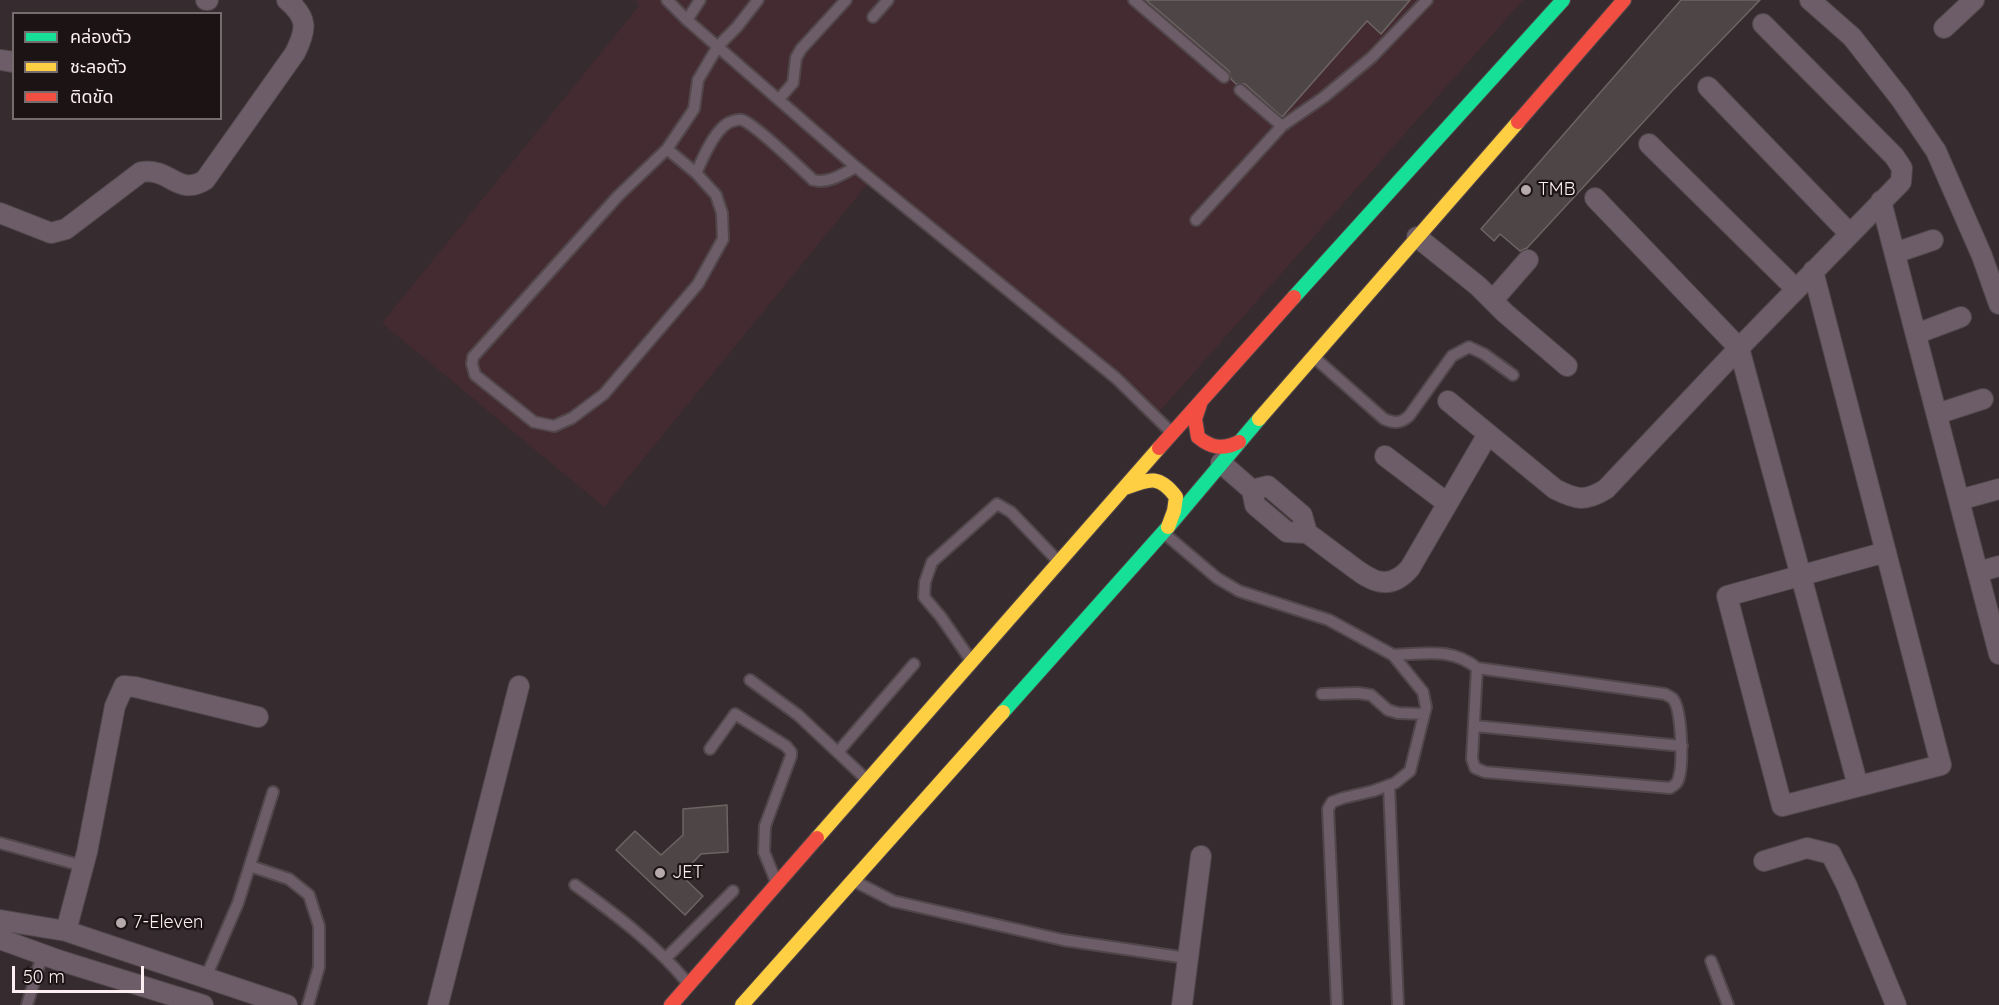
<!DOCTYPE html>
<html>
<head>
<meta charset="utf-8">
<style>
  body { margin:0 }
  #map { position:relative; width:1999px; height:1005px; overflow:hidden; background:#362b2e; font-family:Quicksand,"Noto Sans Thai",sans-serif }
  canvas { display:block }
  .legend { position:absolute; left:12px; top:12px; width:210px; height:108px; box-sizing:border-box; background:#1c1315; border:2px solid #766b6d; margin:0; padding:8px 10px; list-style:none; font-size:18px; color:#fceef1 }
  .legend li { display:flex; align-items:center; gap:12px; height:30px }
  .legend b { width:30px; border:2px solid #766b6d }
  .scale { position:absolute; left:12px; top:966px; width:132px; height:27px; box-sizing:border-box; border:3px solid #fceef1; border-top:0; padding-left:8px; font-size:18px; line-height:21px; white-space:nowrap; color:#fceef1; -webkit-text-stroke:4px #1c1315; paint-order:stroke }
</style>
</head>
<body>
<div id="map">
<canvas width="1999" height="1005"></canvas>
<ul class="legend">
<li><b style="height:8px;background:#16e098"></b>คล่องตัว</li>
<li><b style="height:8px;background:#ffcf43"></b>ชะลอตัว</li>
<li><b style="height:8px;background:#f24e42"></b>ติดขัด</li>
</ul>
<div class="scale">50 m</div>
</div>
<script>
const context = document.querySelector('canvas').getContext('2d');
context.lineJoin = 'round';
function fillPath(path, color) { context.fillStyle = color; context.fill(path, 'evenodd'); }
function trace(path, color, width, dash) { context.strokeStyle = color; context.lineWidth = width; context.lineCap = dash ? 'butt' : 'round'; context.setLineDash(dash || []); context.stroke(path); }
function drawText(font, color, halo, rows, align = 'center') {
  context.font = font + ' Quicksand,sans-serif'; context.lineWidth = 4.5; context.setLineDash([]); context.textBaseline = 'middle'; context.strokeStyle = halo; context.fillStyle = color; for (const [text, x, y, turn = 0] of rows) {
    context.save(); context.translate(x, y); context.rotate((+turn || 0) * Math.PI / 180); context.textAlign = isNaN(turn) ? turn : align; if (halo) context.strokeText(text, 0, 0); context.fillText(text, 0, 0); context.restore();
  }
}
fillPath(new Path2D(`
  M636,0H1523L1159,412L869,182L604,507L382,323L639,6Z`), '#442b31');
const building = new Path2D(`
  M1146,0H1410L1381,34L1367,21L1282,117L1245,84H1236L1231,79L1229,71Z
  M1681,0H1760L1672,91L1527,248L1520,251L1500,234L1494,241L1481,229Z
  M727,805L728,852L701,854L681,875L703,896L685,915L616,850L635,831L661,855L683,835V809Z`);
fillPath(building, '#4e4646');
trace(building, '#6d6464', 1.5);
const lane = new Path2D(`
  M667,0L687,20L856,167L1116,378L1170,431
  M758,0L737,27L718,46L698,80L694,109L667,149L618,196L473,357L472,364L475,375L534,422L554,426L572,418L604,394L698,284L723,239L722,213L716,195L696,173C703,158 716,125 733,121C736,120 739,119 742,120C755,124 800,168 813,180C829,184 842,174 856,167
  M1134,0L1224,77
  M873,17L888,0
  M687,20L700,0
  M1240,90L1282,126
  M779,99L793,83L796,58L801,49L846,0
  M667,149L696,173
  M1196,220L1282,126L1324,97L1372,57L1427,0
  M1316,359L1384,419C1394,423 1400,424 1409,416L1452,356L1469,347L1484,354L1513,375
  M1165,534L1217,578L1239,591L1329,620L1393,655L1423,692L1426,707L1410,771L1395,783L1373,791L1343,798L1332,802L1328,809L1337,1005
  M1393,655C1424,654 1452,647 1477,668L1665,694C1668,696 1671,697 1673,699C1682,710 1683,764 1679,777C1678,783 1675,785 1670,788L1485,772L1475,768L1472,759L1477,668
  M970,659L941,617L924,597L925,582L932,562L997,504L1011,512L1057,560
  M750,680L798,715L866,779
  M1322,694L1358,693L1371,695L1388,710L1398,713L1424,714
  M1475,726L1682,746
  M710,749L735,714L786,746L791,752V756L765,826L764,852L775,879
  M838,752L914,664
  M1389,785L1398,1005
  M0,843L83,866
  M250,866L289,879L309,895L319,926V967L308,1005
  M856,882L893,901L1063,940L1187,958
  M575,885C615,914 655,944 686,981
  M666,958L733,891
  M1711,961L1728,1005
  M206,977L238,903L273,792
  M27,1005L43,953`);
const street = new Path2D(`
  M206,0H208
  M1810,0L1852,37L1900,98L1936,151L1982,256L1999,304
  M1944,28L1974,0
  M0,60L14,62
  M1708,87L1850,234
  M1649,144L1796,289
  M1595,198L1739,348L1858,786
  M1881,201L1999,654
  M0,213L51,233L66,229L141,172C170,167 178,197 205,180L295,53C307,29 308,18 287,0
  M1417,237L1478,286L1505,313L1567,366
  M1895,253L1933,240
  M1813,271L1941,765L1782,806L1727,596L1886,552
  M1493,300L1528,260
  M1916,334L1961,317
  M1448,401L1555,489C1577,500 1585,502 1606,489L1739,348L1901,182L1902,168L1894,156L1763,24
  M1937,414L1983,399
  M1385,456L1447,503
  M1221,463L1252,490L1255,505L1287,532L1307,533L1302,515L1268,486L1252,490
  M1959,500L1999,489
  M1307,533C1320,542 1332,552 1345,561C1367,578 1387,595 1410,568L1488,434
  M1978,572L1999,566
  M1764,861L1807,848L1831,854L1847,886L1896,1005
  M0,920L66,931L287,1005
  M66,931L87,852L115,706L124,686L135,687L258,717
  M0,939L58,960L203,1005
  M438,1005L519,686
  M1182,1005L1201,856`);
const fast = new Path2D(`
  M1294,297L1563,0
  M1003,712L1168,527L1259,419`);
const slow = new Path2D(`
  M1259,419L1518,122
  M1125,488C1149,479 1159,474 1176,497L1174,511L1168,527
  M817,838L1159,448
  M742,1005L1003,712`);
const jam = new Path2D(`
  M1518,122L1624,0
  M1200,404L1195,419L1198,437C1211,448 1223,450 1239,442
  M1159,448L1294,297
  M671,1005L817,838`);
trace(lane, '#51474a', 14);
trace(street, '#51474a', 22);
trace(fast, '#51474a', 16);
trace(slow, '#51474a', 16);
trace(jam, '#51474a', 16);
trace(lane, '#6c5d68', 10);
trace(street, '#6c5d68', 20);
trace(fast, '#16e098', 14);
trace(slow, '#ffcf43', 14);
trace(jam, '#f24e42', 14);
for (const [x, y, r, color] of [
  [1526,190,6,"#b7aaad"],
  [660,873,6,"#b7aaad"],
  [121,923,6,"#b7aaad"]
]) { const dot = new Path2D(); dot.arc(x, y, r, 0, 2 * Math.PI); context.fillStyle = color; context.fill(dot); trace(dot, '#1c1315', 2); }
drawText('18px', '#fceef1', '#1c1315', [
  ["TMB",1538,190],
  ["JET",672,873],
  ["7-Eleven",133,923]
], 'left');
</script>
</body>
</html>
